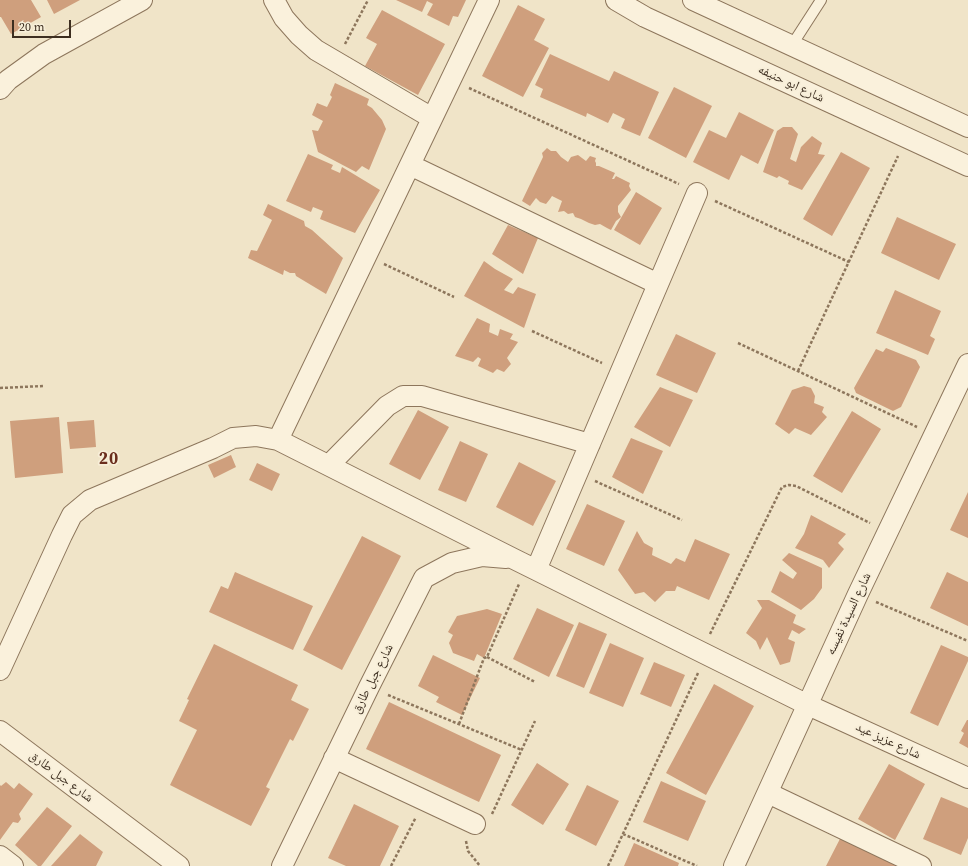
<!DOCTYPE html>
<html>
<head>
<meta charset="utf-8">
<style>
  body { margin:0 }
  #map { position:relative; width:968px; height:866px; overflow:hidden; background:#f0e4c8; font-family:"Source Serif 4",serif }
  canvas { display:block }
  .scale { position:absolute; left:12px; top:20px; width:59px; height:18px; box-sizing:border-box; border:2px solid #3d2e20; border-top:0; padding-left:5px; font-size:12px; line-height:14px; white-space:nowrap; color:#3d2e20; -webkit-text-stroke:3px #f7eed8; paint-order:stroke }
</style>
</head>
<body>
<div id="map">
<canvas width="968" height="866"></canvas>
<div class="scale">20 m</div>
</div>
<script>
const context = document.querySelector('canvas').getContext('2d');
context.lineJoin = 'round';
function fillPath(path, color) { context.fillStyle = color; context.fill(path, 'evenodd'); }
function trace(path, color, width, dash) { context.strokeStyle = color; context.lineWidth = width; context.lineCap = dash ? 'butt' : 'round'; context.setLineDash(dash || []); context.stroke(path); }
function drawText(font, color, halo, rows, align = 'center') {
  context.font = font + ' "Source Serif 4","Noto Naskh Arabic",serif'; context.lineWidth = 3.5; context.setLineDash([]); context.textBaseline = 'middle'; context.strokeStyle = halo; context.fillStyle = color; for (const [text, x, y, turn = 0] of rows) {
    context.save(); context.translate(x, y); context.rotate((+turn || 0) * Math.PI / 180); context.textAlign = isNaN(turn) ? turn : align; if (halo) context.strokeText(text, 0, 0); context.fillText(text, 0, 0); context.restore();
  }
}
fillPath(new Path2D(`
  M0,0H31L41,17L11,34L1,17H0Z
  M47,0H80L54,14Z
  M396,0H466L458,17L453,16L449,26L427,15L433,4L427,1L422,12Z
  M518,5L545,19L534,40L549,48L523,97L482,76Z
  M382,10L445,44L418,95L365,66L377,44L366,38Z
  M550,54L609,81L614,71L659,92L640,136L621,128L625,119L613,113L608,123L587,113L586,117L540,97L543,89L535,85Z
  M335,83L369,99L367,105L372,108L382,120L386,129L369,170L362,166L356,172L318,152L312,130L318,131L323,121L312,115L317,103L327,107L332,97L330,95Z
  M674,87L712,106L686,158L648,138Z
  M739,112L774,130L758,164L741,155L729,180L693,162L709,130L726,138Z
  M783,127H792L798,134L790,159L796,162L801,147L812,136L822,143L818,154L825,155L802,190L788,184L789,181L779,176L777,178L763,172L777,131Z
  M547,148L551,151H556L561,157L568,162L571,157L578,155L586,161L590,156L596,158L595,161L596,163V166H599L615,173L612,179H614L616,176L630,183L629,186L631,190L618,206V212L621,217L616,221L611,230L607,228L600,224L595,225L589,223L581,219L575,217L573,213L568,214L564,211L558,212L562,201L552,196L550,199L546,204L540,202L536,198L530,206L522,201L543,157L542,153Z
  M841,152L870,168L832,236L803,219Z
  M308,154L333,165L331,169L340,173L342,167L380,190L355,233L320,219L323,211L313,207L311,212L286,201Z
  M636,192L662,208L640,245L614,230Z
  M268,204L304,221L305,226L312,230L343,258L326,294L296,276L295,273H290L284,270L283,275L248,258L251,250L257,251L272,220L263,215Z
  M897,217L956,244L939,280L881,253Z
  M508,225L538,238L523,274L492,254Z
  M484,261L495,269L513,279L504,290L513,294L518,287L536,294L524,328L464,296Z
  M895,290L941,311L930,336L935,339L928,355L876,333Z
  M477,318L490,324L489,332L498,336L500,329L513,334L510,339L518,342L507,358L511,364L504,372L497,369L493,373L478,366L481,359L478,357L473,362L455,356Z
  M676,334L716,353L697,393L656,375Z
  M886,348L916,360L920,367L901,407L893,411L856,393L854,388L876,349L883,352Z
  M804,386L811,388L815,396L814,403L824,407L822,412L827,417L811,435L795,428L789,434L775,424L792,390Z
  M660,387L693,400L670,447L634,427Z
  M418,410L449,427L420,480L389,464Z
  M852,411L881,429L842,493L813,476Z
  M59,417L63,473L15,478L10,421Z
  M94,420L96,447L70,449L67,422Z
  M631,438L663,451L643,494L612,477Z
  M460,441L488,454L466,502L438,490Z
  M231,455L236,467L214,478L208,465Z
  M519,462L556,481L533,526L496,507Z
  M257,463L280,474L272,491L249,480Z
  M968,492V538L950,530Z
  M587,504L625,521L604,566L566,549Z
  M811,515L846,534L838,543L844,549L829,568L823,560L795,548L804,534Z
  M637,531L644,543L653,548L652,555L671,564L676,558L685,562L695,539L730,554L709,600L677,586L675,591H666L655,602L644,592L635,594L618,570Z
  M362,536L401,556L342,670L303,650Z
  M789,553L822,568V588L814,599L801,610L771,592L780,571L793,579L797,573L782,560Z
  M235,572L313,606L293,650L209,612L221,586L228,589Z
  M947,572L968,582V626L930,608Z
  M757,600H769L796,615L793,623L806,629L799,634L792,630L788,639L795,642L790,662L780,665L767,637L760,650L756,641L746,633L762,608Z
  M537,608L574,625L549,677L513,659Z
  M487,609L502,614L484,658L477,654L474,661L453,653L449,643L453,635L448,632L457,616Z
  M579,622L607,634L584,688L556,676Z
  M610,643L644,658L623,707L589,693Z
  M214,644L298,685L291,700L309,709L293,741L290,739L266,787L270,789L251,826L170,785L197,730L179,721L189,700L187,699Z
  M941,645L968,657V661L938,726L910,713Z
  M433,655L480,678L462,715L436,702L439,697L418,686Z
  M654,662L685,675L671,707L640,694Z
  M714,684L754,706L706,795L666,773Z
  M389,702L501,755L479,802L366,749Z
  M967,720H968V748L959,743L964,733L961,731Z
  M537,763L569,784L543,825L511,805Z
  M889,764L925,784L895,840L858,819Z
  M661,781L706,801L688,841L643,822Z
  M6,782L14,789L19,783L33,794L19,814L21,819L18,823L13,822L0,840V785L1,786Z
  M587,785L619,801L596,846L565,830Z
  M941,797L968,808V838L961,855L923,839Z
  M354,804L399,826L380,866H346L328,858Z
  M47,807L72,826L41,866H38L15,845Z
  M843,833L899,862L897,866H826Z
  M80,834L103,852L96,866H51Z
  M634,843L679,863L678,866H624Z`), '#cf9f7d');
const lane = new Path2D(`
  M792,45L821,0`);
const street = new Path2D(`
  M274,0L284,18L299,35L316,50L432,118
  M616,0L645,17L968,166
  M693,0L968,127
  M0,89L8,80L44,54L142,0
  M410,165L658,284
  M278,440L489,0
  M329,465L387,406L403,396H422L590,444
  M536,570L697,193
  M0,670L62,535L72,515L90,500L213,448L233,438L256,436L278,440L514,559L808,705L968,778
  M0,731L179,866
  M334,758L475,824
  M768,793L921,866
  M0,856L13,866
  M282,866L369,687L424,578L452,563L482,556L506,558
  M734,866L858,594L968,364`);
trace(lane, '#8d765c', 12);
trace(street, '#8d765c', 22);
trace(new Path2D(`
  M345,44L368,0
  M469,88L679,184
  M715,201L849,262
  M384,264L454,297
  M532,331L602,363
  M738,343L917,427
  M798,371L898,156
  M0,388L43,386
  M595,481L682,520
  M876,602L968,641
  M710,634L782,487L789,485L796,486L870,523
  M487,657L535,682
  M388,695L522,750
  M459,724L484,658L487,657L519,584
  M492,814L535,721
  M623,834L697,866
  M466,841L468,851L480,866
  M391,866L416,817
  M608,866L698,673`), '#8d765c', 2.5, [3, 2]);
trace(lane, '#faf1dc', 10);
trace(street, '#faf1dc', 20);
drawText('13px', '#3d2e20', '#f7eed8', [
  ["شارع ابو حنيفه",791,84,25],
  ["شارع السيدة نفيسه",849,614,-65],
  ["شارع جبل طارق",373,679,-63],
  ["شارع عزيز عيد",888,741,25],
  ["شارع جبل طارق",61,777,37]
]);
context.letterSpacing = '1px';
drawText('bold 17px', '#6b2e1e', '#f7eed8', [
  ["20",109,460]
]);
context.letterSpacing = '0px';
</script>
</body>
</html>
